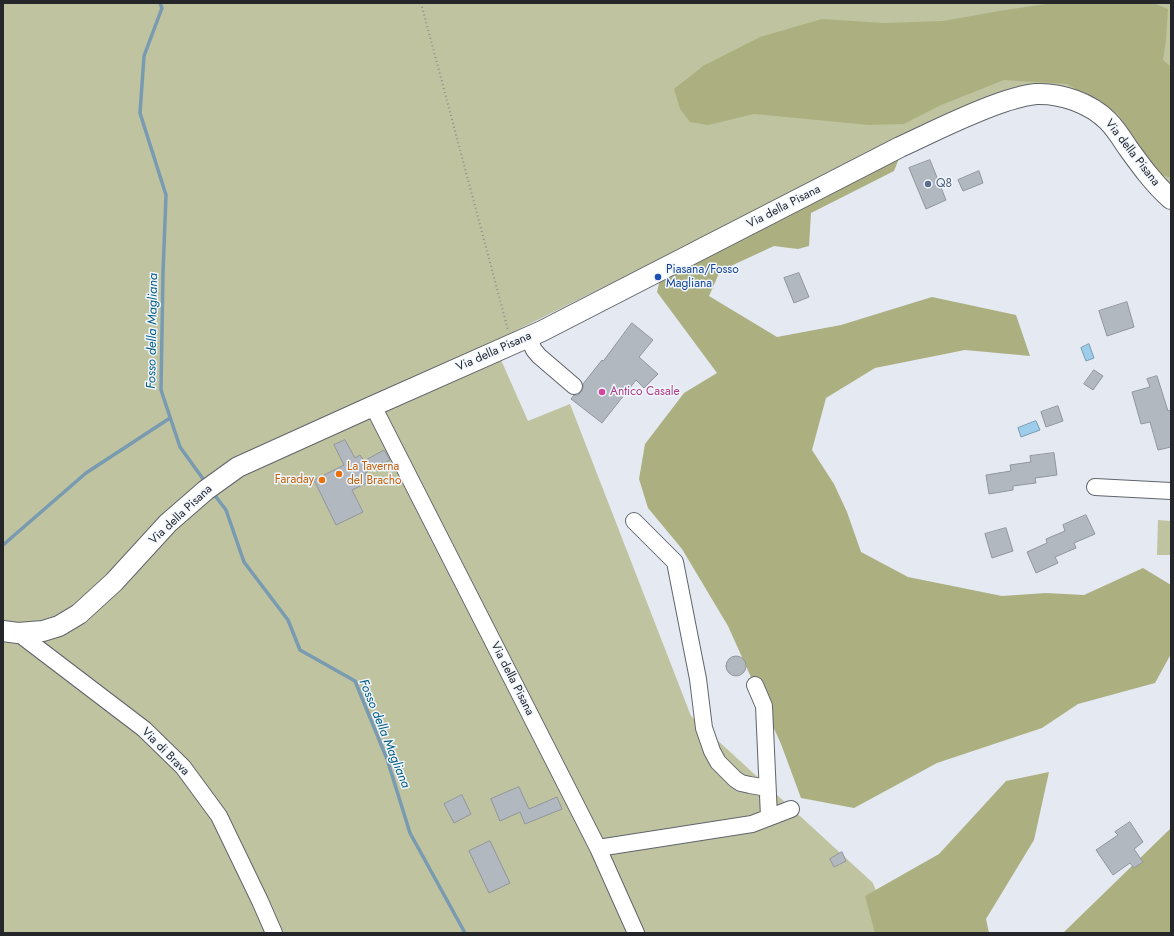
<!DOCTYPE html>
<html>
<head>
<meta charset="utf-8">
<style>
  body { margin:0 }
  #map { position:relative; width:1174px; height:936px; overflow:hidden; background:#e4e9f2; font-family:Jost,sans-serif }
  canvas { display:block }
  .frame { position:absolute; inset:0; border:4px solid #242629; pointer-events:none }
</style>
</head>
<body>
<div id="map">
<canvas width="1174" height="936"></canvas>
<div class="frame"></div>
</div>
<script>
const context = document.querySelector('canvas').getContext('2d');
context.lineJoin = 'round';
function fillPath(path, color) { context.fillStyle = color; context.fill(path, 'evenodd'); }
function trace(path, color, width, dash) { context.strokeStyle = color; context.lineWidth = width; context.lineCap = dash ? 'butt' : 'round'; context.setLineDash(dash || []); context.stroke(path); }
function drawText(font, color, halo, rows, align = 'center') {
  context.font = font + ' Jost,sans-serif'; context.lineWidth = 3; context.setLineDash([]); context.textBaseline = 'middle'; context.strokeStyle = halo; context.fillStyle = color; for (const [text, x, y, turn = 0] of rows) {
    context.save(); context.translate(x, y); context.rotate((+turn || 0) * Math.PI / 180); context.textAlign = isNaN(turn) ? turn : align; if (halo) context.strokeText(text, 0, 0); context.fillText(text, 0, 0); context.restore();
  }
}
fillPath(new Path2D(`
  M3,3H1171V189L1068,91L944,118L493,342L528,421L570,404L691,716L873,883L892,933H3Z
  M1158,520L1171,521V555H1157Z`), '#bfc3a0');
fillPath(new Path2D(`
  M1052,3H1153L1168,9L1166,40L1163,60L1171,67V178L1159,174L1118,114L1067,84L1004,80L941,105L904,124L869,125L754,114L708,125L690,122L680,109L674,89L703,66L760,37L822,19L884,23L943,21L999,11Z
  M900,156L894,171L811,213L809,246L798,249L774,246L720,271L709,296L777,337L841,325L932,297L1016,315L1030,356L965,350L875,368L826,398L812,450L834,484L847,512L861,552L908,577L1002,596L1046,593L1084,595L1143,568L1171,585V654L1155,683L1078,704L1042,728L937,763L854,808L801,798L781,744L728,626L682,549L648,508L639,479L645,444L684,393L717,373L657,292L660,279Z
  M1049,772L1034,840L986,919L989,933H875L865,896L939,854L1006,781Z
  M1171,828V933H1063Z`), '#acb080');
const water = new Path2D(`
  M1089,344L1094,358L1086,361L1081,348Z
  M1036,421L1040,430L1021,437L1018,428Z`);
fillPath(water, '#9dcdeb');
trace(water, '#799bb1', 1);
trace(new Path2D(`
  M160,3L162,8L144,56L140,113L166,195L163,273L161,390L180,447L206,483
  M213,493L226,510L244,562L288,620L300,650L355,681L387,759L410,833L465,933
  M3,545L86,473L170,418`), '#799bb1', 3.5);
const building = new Path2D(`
  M930,160L946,200L926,209L909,168Z
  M979,171L983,183L963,191L958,180Z
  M799,273L809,297L794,303L784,278Z
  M1127,302L1134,327L1107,336L1099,311Z
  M632,323L653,340L639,357L658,374L644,388L636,380L602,423L571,399L574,395H578L581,392L583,388V384L602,360L603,361Z
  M1094,370L1103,376L1093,390L1084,384Z
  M1157,376L1168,411L1171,410V447L1158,450L1150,422L1141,424L1132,392L1150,387L1147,379Z
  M1058,406L1063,421L1046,427L1041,412Z
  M345,440L355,458L360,455L364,461L384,450L390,460L365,473L369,482L352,490L363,512L336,525L314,480L344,465L334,445Z
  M1054,453L1057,475L1035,478L1036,483L1013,486V490L989,494L986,475L1011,471L1010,465L1031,462L1030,456Z
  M1086,515L1095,534L1074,543L1076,548L1055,557L1058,563L1036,573L1027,552L1047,543L1046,539L1065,531L1063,525Z
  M1006,528L1013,551L992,558L985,534Z
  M726 666a10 10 0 1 1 20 0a10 10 0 1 1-20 0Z
  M519,787L529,809L557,797L562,809L525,824L520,812L500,821L491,799Z
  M462,795L471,814L454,823L444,804Z
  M1130,822L1143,842L1134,849L1143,862L1134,868L1130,863L1113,875L1096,850L1118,835L1115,832Z
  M490,841L510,883L489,893L469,851Z
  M842,852L846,861L834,867L830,859Z`);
fillPath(building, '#b2b8bf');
trace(building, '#91969d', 1);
const minor = new Path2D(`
  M528,337L534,350L539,356L574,386
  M373,406L598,848L636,933
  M1095,487L1171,491
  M634,521L675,562L698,679L704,728L712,751L718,762L735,779L741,783L750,785L767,788
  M18,633L144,729L183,767L219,816L260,901L274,933
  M755,685L764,706L769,817
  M598,848L752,824L791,809`);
const major = new Path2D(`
  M3,631L18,633L43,631L59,626L79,614L114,582L168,523L206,490L238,467L373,406L542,331L900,147C935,131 969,113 1006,101C1016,98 1025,95 1036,94C1061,93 1090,103 1108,121C1116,129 1122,139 1128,148C1141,166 1154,184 1171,199`);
trace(minor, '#60656c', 18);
trace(major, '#60656c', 22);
trace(new Path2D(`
  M421,3L508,330`), '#8a8e94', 2, [1, 3]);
trace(minor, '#fff', 16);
trace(major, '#fff', 20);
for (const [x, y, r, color] of [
  [928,184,4,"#5c6f8a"],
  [658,277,4,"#1a4fb4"],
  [602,392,4,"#d1479c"],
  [339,474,4,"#e8710a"],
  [322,480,4,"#e8710a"]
]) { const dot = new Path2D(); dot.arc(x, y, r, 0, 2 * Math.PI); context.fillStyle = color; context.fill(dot); trace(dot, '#f1f7ff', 1.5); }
drawText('12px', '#242629', '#f1f7ff', [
  ["Via della Pisana",1132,153,52],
  ["Via della Pisana",784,207,-27],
  ["Via della Pisana",494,352,-24],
  ["Via della Pisana",181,515,-43],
  ["Via della Pisana",512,679,63],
  ["Via di Brava",165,752,45]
]);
drawText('12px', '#4e5e75', '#f1f7ff', [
  ["Q8",936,184]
], 'left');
drawText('12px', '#164399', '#f1f7ff', [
  ["Piasana/Fosso",666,270],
  ["Magliana",666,284]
], 'left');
drawText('12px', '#b23c85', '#f1f7ff', [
  ["Antico Casale",610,392]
], 'left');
drawText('12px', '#c56008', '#f1f7ff', [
  ["La Taverna",347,467],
  ["del Bracho",347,481],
  ["Faraday",314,480,"right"]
], 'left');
drawText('italic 13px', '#065d84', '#f1f7ff', [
  ["Fosso della Magliana",153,331,-89],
  ["Fosso della Magliana",384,734,68]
]);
</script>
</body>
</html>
